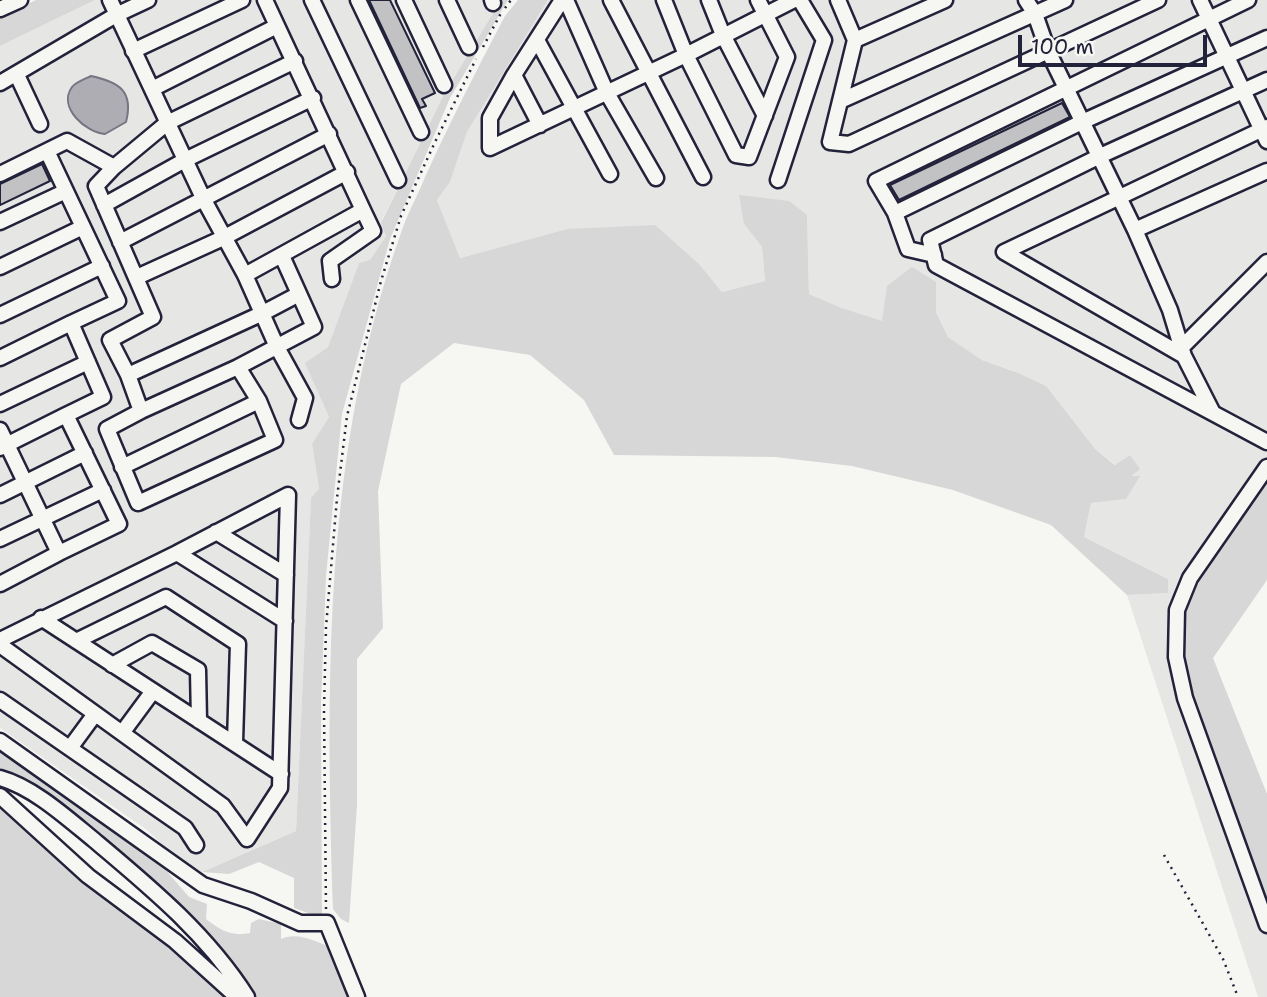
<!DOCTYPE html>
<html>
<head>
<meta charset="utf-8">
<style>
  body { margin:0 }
  #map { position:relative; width:1267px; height:997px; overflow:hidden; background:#f6f6f2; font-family:"Shantell Sans",sans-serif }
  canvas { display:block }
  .scale { position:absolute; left:1018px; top:35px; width:189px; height:32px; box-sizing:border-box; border:4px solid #22223b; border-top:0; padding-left:9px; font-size:21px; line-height:24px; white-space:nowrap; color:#22223b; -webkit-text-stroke:5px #f6f6f2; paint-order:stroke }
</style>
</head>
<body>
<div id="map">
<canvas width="1267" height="997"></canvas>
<div class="scale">100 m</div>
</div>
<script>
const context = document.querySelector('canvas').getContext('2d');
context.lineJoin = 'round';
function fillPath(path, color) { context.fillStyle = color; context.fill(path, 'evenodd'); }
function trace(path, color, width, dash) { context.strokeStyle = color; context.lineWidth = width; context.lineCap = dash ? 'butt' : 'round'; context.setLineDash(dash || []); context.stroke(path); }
fillPath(new Path2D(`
  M95,0H501L444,94L381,222L386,236L370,260L359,264L328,347L306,363L329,417L312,445L319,490L311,499L296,831L202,872L174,856L147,830L0,728V46Z
  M548,0H1267V461L1186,577L1174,675L1247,890L1267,932V997H1258L1127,595L1168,593V579L1084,537L1091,503L1126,499L1130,477V455L1116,465L1095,449L1018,373L982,360L948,337L936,312V282L883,322L842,308L809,294L807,215L744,224L762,247L765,281L722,292L700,265L567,229L460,258L437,200L450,182L467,132Z`), '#e6e6e4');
fillPath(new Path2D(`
  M36,0H95L0,46V17Z
  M501,0H508L450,98L390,239L342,414L326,576L321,703L322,918L294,908V878L259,862L229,874L202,872L296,831L311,498L319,489L312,444L329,417L305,363L328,347L359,263L370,260L386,236L381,223L444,94Z
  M518,0H548L467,132L450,182L437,200L460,258L567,229L655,225L700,265L722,292L765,281L762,247L744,224L739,195L789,201L807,215L809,294L842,308L882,321L887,286L912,267L936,282V312L948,337L982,360L1018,373L1046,386L1095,449L1115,465L1130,455L1140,469L1131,476H1140L1126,499L1091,503L1084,537L1168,579V593L1127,595L1051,525L953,490L852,466L775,457L614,455L584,400L530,355L454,343L401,384L378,491L383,628L357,659V805L349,923L341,919L333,909C326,681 323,448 402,230C408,212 418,195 425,177C450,122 477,69 505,16Z
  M1267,478V580L1213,658L1267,794V904L1213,766L1186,674L1182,627L1193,585Z
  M0,748L152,854L189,897L207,904L206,919C220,930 232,937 250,933L251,923L259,919L281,924V939C298,931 316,942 333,948L353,997H257L229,961L166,889L22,779L0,768Z
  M0,803L213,976L230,997H0Z`), '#d7d7d7');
const water = new Path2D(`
  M91,76C119,82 134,91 126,122L105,134C87,133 57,108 72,87C76,82 85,79 91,76Z`);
fillPath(water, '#adadb3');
trace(water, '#757583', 2);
const building = new Path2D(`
  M369,0H390L435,93L422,99L426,106L420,108Z
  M1062,103L1070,117L899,200L890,185Z
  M42,164L50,181L0,205V184Z`);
fillPath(building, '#c2c2c4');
trace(building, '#22223b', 2);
const minor = new Path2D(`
  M110,0L204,200L245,275L277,347L305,398L299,420
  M312,0L398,180
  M358,0L421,132
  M404,0L444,85
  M447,0L469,47
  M492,0L493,3
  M562,0L514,75L490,118V148L686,55L794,0
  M566,0L607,93L656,178
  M611,0L703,177
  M664,0L686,55L736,155L749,157L787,57L758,0
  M709,0L723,35L765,116
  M838,0L855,40L830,142L849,144L1158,0
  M1026,0L1035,14L1048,51L1135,230L1170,310L1184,356L1213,413
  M1200,0L1267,141
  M0,9L20,0
  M537,40L610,174
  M855,40L945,0
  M133,51L242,0
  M17,75L40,124
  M514,75L540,125
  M1267,80L1100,156L930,240L936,265L1267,442
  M0,83L116,15L148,0
  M152,89L277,26
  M840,101L1065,0
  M114,167L96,186L153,317L110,340L128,375L141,411L107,429L138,503L275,440L259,401L238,367L141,411
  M0,174L67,141L114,167L167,123L295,61
  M778,180L824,40L800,0
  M104,205L185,160L313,98
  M895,213L876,181L1248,0
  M0,222L66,191
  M1135,230L1267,171
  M120,242L329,134
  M934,255L908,249L895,213L1082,122L1267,38
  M0,267L83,227
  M245,275L363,210L265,0
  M137,277L223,238L347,172
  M332,279L330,261L373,231L363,210
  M0,315L102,266
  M1183,346L1267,262
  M1184,356L1004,252L1267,127
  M0,358L71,323
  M238,367L314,327L282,256
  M128,375L263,313L299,294
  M0,404L88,362
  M0,430L59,553L119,524L66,415L103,397L71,323L118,301L47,151
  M0,448L66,415
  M122,467L259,401
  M1267,467L1190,578L1177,610L1176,657L1185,698L1267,925
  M0,495L85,453
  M216,532L286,575
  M0,539L103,490
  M177,553L285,621
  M0,584L59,553
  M41,618L281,774
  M0,640L177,553L288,495L280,788L247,839L223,806L0,645
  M76,641L166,597L238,644L235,742
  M112,665L152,643L198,670L199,721
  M0,700L185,828L196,845
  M122,733L153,691
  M0,741L203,885L251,901L300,923H327L357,997
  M70,748L95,714
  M0,778C33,787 67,818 94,840C150,887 207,934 247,997
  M0,796L88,876L175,941L237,997`);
trace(minor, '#22223b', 19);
trace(new Path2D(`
  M505,8L511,0
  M483,47L501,13
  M1164,855L1223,959L1238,997
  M326,909L324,710L326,627L337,498L347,416L381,281L401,216L435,142L476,59`), '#22223b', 2.5, [2, 5]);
trace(minor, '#f6f6f2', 14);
</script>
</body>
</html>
